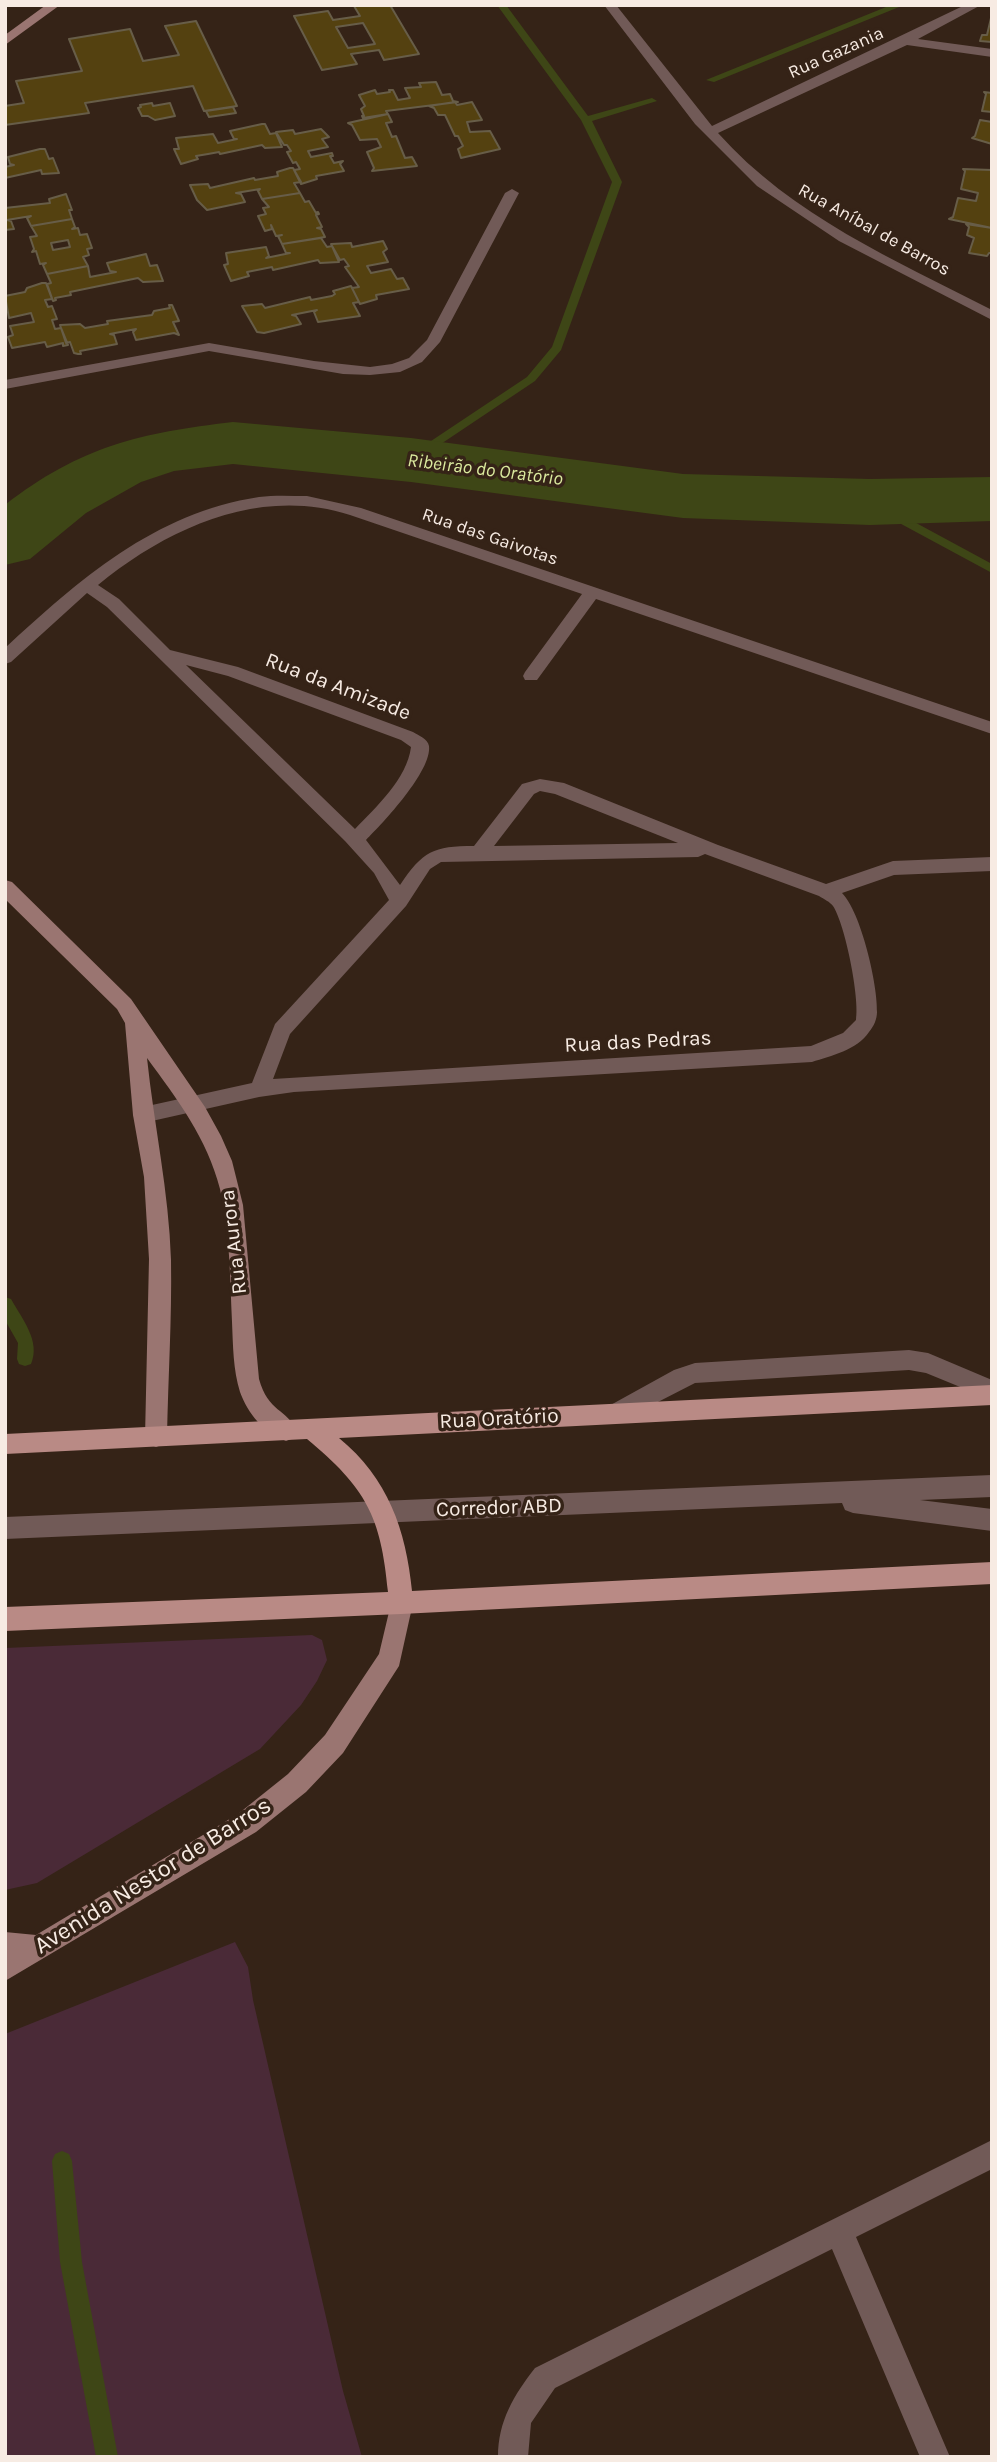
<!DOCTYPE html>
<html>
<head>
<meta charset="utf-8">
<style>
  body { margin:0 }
  #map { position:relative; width:997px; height:2462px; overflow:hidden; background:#352317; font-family:Karla,sans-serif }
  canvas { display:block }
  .frame { position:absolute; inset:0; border:7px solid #f7ebe3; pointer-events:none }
</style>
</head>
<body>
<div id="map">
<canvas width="997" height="2462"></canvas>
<div class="frame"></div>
</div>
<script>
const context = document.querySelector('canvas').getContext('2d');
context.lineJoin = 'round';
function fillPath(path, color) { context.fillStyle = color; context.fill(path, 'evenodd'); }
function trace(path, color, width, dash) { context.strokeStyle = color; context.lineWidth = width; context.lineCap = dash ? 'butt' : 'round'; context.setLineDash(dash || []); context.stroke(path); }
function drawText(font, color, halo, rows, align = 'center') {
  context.font = font + ' Karla,sans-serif'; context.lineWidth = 7; context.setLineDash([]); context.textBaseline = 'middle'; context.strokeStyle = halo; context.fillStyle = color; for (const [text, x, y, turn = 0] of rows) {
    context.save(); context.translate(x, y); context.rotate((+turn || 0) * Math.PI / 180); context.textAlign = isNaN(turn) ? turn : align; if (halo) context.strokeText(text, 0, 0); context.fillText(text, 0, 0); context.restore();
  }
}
fillPath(new Path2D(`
  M312,1635L322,1640L327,1660L317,1681L301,1705L260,1749L37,1883L5,1890V1648Z
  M235,1942L248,1967L253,2000L343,2391L362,2457H5V2034Z`), '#4a2a37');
fillPath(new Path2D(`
  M497,5H506L588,116L652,98L657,101L592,121L622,182L561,350L535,381L411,464L405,460L407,457L527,377L552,347L612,182L581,120Z
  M891,5H904L714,82L706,80Z
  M870,498L992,564V573L866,505V499Z
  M5,1297L11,1299C22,1319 41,1341 31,1364L25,1366L19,1364L17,1359L18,1343L5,1320Z
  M62,2151L69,2154L72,2161L82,2262L118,2457H96L60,2262L52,2161L55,2154Z`), '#3e4616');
fillPath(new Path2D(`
  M233,422L411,438L683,474L870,479L992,477V521L870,525L683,518L411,482L233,464L174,471L141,482L86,513L30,559L5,565V505C81,446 140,433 233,422Z`), '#3e4616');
const building = new Path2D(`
  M390,5L419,54L384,60L379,50L351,54L357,64L322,70L294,16L328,11L333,20L360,16L354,6ZM363,23L375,44L348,48L336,27Z
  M991,18L992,42L980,41L982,35H987Z
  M196,21L237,106L204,111L193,86L85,103L89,113L5,125V106L24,103L16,81L82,71L69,39L130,29L143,61L179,55L165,26Z
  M436,82L442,95L450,94L453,101L458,102L386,111L388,114L363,118L362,116H364L361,109L365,106L359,95L375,90L377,94L390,92L389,90H393L398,100L410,98L405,88L421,87L419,83Z
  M984,92L992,93V112L982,111L986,94Z
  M455,102L457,105L472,102L482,120L467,122L470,132L490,131L500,149L461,158L458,149L463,146L458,136H455L445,115H438L434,108L429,106Z
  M152,103L153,106L170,103L175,116L155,120L148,116H142L138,108L141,107L140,105Z
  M233,107L236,113L209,117L206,111Z
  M388,114L392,122L386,123L392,137L396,136L405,158L412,157L417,166L372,171L374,168L367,152L381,147L377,139L360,140L352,125L348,123Z
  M980,120L992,122V144L972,138L975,136Z
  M262,124H265L270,134L276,133L282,147L265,148L262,145L220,154L219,152L208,154L196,156L198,159L181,164L174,149H179L176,138L213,134L218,143L237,139H234L230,131Z
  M321,129L329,137L322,139L328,147L308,151L311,157L332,153L333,156H330L334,163L343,161L340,164L344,171L316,176L317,179L301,184L294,170L300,169L296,162L293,163L287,152L291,151L287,145H284L276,132L293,130L295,134Z
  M40,149H45L49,159L53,158L59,173L42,174L41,170L5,178V167L14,165L10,164L8,157Z
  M290,168H293L301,182L294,183L300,193L262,199L258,191L260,189L236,193L241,194L245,202L207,210L197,200L190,185L208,184L210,188L254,178L255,180L278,176L277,172Z
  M963,169L992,170V228L949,219L953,217L958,198L976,201L978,193L961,189L965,171Z
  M300,193L305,202L309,201L316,213L318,212L319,214L316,215L322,227L317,228L321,229L325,237L282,244L278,236L282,235L276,236L271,225L272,229L265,231L258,216L266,214L263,208L269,207L262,199Z
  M66,194L72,210H69L72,219L31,226L27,218L31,216L7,220L11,221L14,229L5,230V208L50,203L49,199Z
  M72,219L75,227L72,229L78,228L80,235L87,234L92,248L87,249L89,255L83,257L88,266L47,274L43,265L46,263L40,264L36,251L32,252L34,249L30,237L37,236L31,226ZM68,240L70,247L53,250L51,243Z
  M966,224L992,228V253H989L987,256L969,253L974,238L967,235L969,227Z
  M321,238L327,247L332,246L339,262L320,263L318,260L273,270L272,267L247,272L249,276L231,281L224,265L228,264L226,253L266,247L269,256L266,258L290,253H286L282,244Z
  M383,241L387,249L383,252L388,262L367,266L371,273L391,269L397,279L403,278L409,289L376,295L377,299L360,304L352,288L359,287L345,267L349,266L344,259L340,260L331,244L351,243L352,247Z
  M146,254L150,266L157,265L163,281L143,282L138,278L70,292L71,295L55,298L56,300L53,301L47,284L51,283L47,274L88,266L90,277L116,272L110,271L107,263Z
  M42,283H46L52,299L45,300L48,307L52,306L57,319L52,320L55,329L61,328L68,345L63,346V343L47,347L45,342L12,348L8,337L13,335L10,326L34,322L31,313L9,318L5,296L25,292L27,288Z
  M351,286L359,302L353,303L360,316L318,322L314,312L317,310L292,315L296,316L301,324L264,333L257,332L242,306L262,304L265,308L310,297L311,300L332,296L335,294L333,291Z
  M169,305H172L179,321L173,322L179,335L174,333L136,340L133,332L136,329L110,334L114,335L117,344L80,351L81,354H78L74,353L70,342L66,343L60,325L80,324L85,328L108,324L107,321L152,315L154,311L170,308Z`);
fillPath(building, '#544110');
trace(building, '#675d48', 2);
fillPath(new Path2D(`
  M512,189L519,193L440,342L422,362L400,372L370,375L343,374L209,351L5,389V380L209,343L314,361L370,367L392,364L409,358L427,340L505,193Z
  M909,1350L928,1353L992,1380V1400L926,1373L909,1370L695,1383L615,1424L607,1421L604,1414L607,1407L674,1370L695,1363Z
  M992,1475V1497L920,1500L992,1509V1531L853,1513L845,1510L842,1503L5,1539V1517Z
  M992,2140V2169L856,2237L950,2457H920L832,2249L555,2388L531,2423L528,2457H498C498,2421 514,2395 535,2368Z`), '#715a57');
fillPath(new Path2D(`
  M604,5H616L712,126L965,5H981L918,39L992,49V57L907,45L718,133C792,216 895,260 992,310V320L839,241L757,186L695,124Z
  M307,496L361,508L992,722V734L596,599L537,680H525L523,676L525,672L582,594L350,515C259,486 168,528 98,585L119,599L170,650L238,667L413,732C418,735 428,739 429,746C432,771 383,823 366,840L400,885C423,851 433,846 474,846L522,784L540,779L564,783L718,845L826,884L893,861L992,857V871L894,875L842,893C861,912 878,985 877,1012C877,1019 874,1026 869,1032C857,1050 831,1056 812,1062L294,1092L259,1097L143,1123L136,1121L133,1115L136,1109L143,1107L252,1083L275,1024L389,900L374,873L345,841L107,607L87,593L11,662L5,664V648C79,580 154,513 259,497C274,495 291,496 307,496ZM186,665L228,676L401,740L411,747C407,779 376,807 355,829ZM540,791L555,794L678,843L494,846L534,794ZM705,854L819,896C824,899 830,902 833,906C845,924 860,998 856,1020L843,1033L811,1046L273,1079L290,1034L406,906L430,869L441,862L698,857Z`), '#715a57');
fillPath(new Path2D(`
  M46,5H60L5,45V35Z
  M5,880L12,882L131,999L205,1107L221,1136L232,1161L243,1205L259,1379C268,1412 287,1409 297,1431L294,1438L286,1441C264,1433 248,1414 240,1392C233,1370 233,1345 232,1322C230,1278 230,1232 220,1189C207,1138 177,1099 147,1058C154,1125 169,1192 171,1260C172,1319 168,1378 167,1437L164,1444L156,1447L148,1444L145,1437L149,1259L144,1177L133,1115L125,1023L117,1009L5,899Z
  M401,1592L409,1595L413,1603L399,1666L343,1753L306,1792L256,1832L5,1981V1932L36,1935L238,1814L288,1774L325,1735L379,1654L393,1595Z`), '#9a7571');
fillPath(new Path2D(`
  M992,1385V1405L339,1438C388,1478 406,1530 412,1591L992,1562V1584L401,1614L5,1631V1607L388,1592C381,1516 366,1488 307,1439L5,1454V1434Z`), '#b98a85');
drawText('18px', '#f7ebe3', '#352317', [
  ["Rua Gazania",836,53,-24],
  ["Rua Aníbal de Barros",874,230,29],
  ["Rua das Gaivotas",490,537,19]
]);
drawText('italic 19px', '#dbea9e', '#352317', [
  ["Ribeirão do Oratório",485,470,7]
]);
drawText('21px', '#f7ebe3', '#352317', [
  ["Rua da Amizade",338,687,21],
  ["Rua das Pedras",638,1042,-3],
  ["Rua Aurora",234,1242,-97],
  ["Rua Oratório",499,1419,-3],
  ["Corredor ABD",499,1508,-2]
]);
drawText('24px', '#f7ebe3', '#352317', [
  ["Avenida Nestor de Barros",153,1876,-32]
]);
</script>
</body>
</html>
